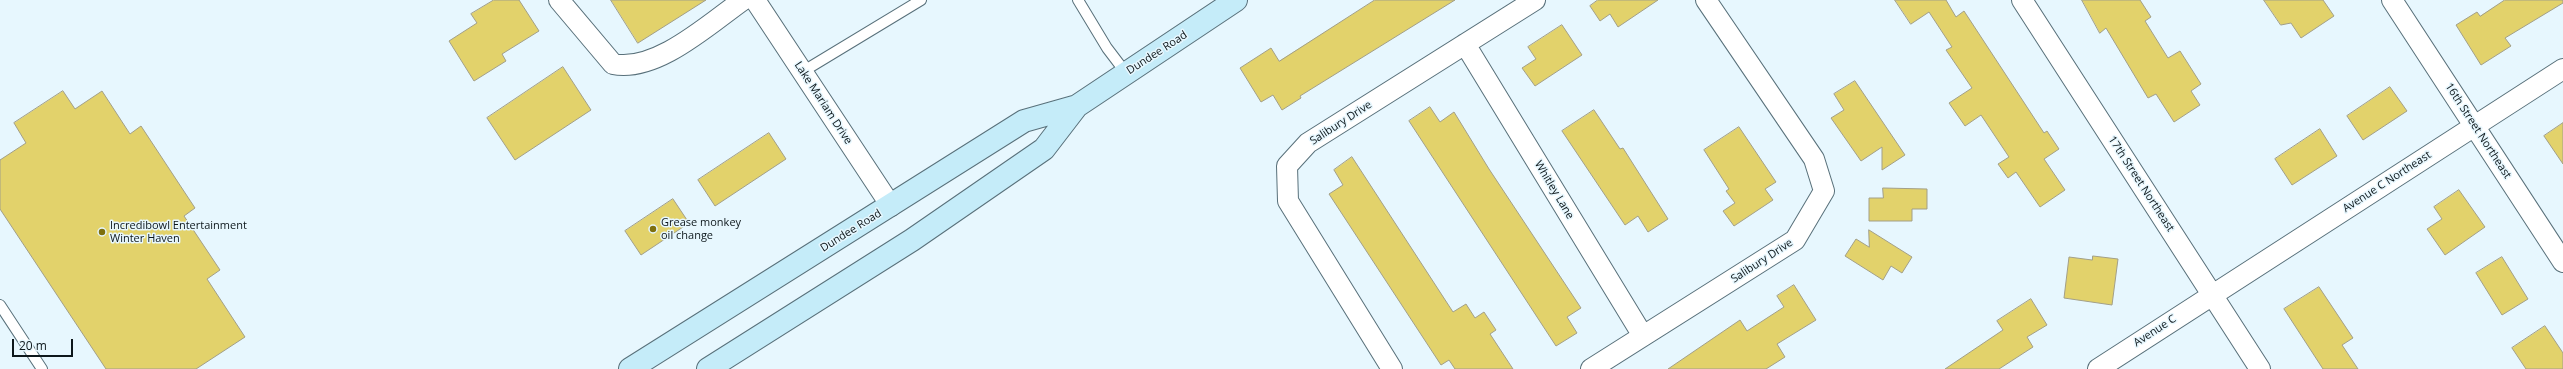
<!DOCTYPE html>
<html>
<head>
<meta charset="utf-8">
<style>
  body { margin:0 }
  #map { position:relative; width:2563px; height:369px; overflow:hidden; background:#e7f7fe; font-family:"Open Sans",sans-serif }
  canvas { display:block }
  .scale { position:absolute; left:12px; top:339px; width:61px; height:18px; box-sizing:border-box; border:2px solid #0d171b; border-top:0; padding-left:5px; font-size:12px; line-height:14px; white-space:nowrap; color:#0d171b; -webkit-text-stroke:3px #e7f7fe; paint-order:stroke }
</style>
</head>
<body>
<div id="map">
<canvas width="2563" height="369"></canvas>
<div class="scale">20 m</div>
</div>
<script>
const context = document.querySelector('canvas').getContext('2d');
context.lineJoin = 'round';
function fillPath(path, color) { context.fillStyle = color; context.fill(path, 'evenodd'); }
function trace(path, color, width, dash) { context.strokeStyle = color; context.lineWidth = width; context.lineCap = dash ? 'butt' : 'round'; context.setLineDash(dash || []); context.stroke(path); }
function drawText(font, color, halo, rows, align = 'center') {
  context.font = font + ' "Open Sans",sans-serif'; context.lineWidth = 3; context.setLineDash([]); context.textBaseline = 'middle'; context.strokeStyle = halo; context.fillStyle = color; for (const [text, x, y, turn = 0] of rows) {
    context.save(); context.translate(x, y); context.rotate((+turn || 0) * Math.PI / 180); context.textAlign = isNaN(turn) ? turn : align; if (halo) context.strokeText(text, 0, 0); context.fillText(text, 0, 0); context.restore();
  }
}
const building = new Path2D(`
  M494,0H519L539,31L502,54L506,61L474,81L449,41L477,23L471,14Z
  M611,0H706L638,43Z
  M1375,0H1455L1300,96L1301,98L1282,110L1273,95L1261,102L1240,68L1271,48L1279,61Z
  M1598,0H1658L1618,27L1610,14L1600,21L1590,6Z
  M1895,0H1946L1956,17L1964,11L2044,133L2047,131L2059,149L2044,159L2065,190L2040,207L2016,172L2008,178L1998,164L2009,157L1981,115L1965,126L1949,103L1972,88L1946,50L1952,47L1929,12L1911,24Z
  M2082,0H2140L2151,17L2145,21L2168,58L2180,51L2201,84L2191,91L2200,105L2174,122L2156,94L2148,98L2106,28L2100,33Z
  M2264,0H2323L2334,16L2301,38L2291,23L2281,25Z
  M2505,0H2563V3L2505,38L2511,46L2481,65L2456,25L2477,12L2480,16Z
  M1562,25L1582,55L1535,86L1522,68L1536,59L1528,47Z
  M563,67L591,110L515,160L487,118Z
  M1855,81L1905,155L1882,170V147L1861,161L1831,118L1844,110L1834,94Z
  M2390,87L2407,111L2363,140L2347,116Z
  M63,91L75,109L102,91L130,134L141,126L195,208L184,216L220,270L207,279L245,337L196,369H106L0,209V160L26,143L14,123Z
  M1430,107L1440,122L1454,112L1489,169L1581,308L1567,317L1577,333L1556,346L1409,121Z
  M1594,110L1620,149L1623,148L1668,219L1648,232L1638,216L1625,225L1562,131Z
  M2563,123V164L2544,136Z
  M1739,127L1776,182L1765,189L1773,200L1734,226L1723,211L1735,203L1726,191L1729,189L1704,150Z
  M2320,129L2337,156L2292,185L2275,159Z
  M769,133L786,159L715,206L698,180Z
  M1352,157L1453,312L1466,304L1475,318L1484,312L1496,330L1490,334L1513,369H1455L1449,360L1441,365L1329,194L1343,185L1334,170Z
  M1883,188L1927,189V209H1912V221H1869V198H1883Z
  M2459,190L2485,227L2445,255L2427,229L2442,219L2434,207Z
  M673,199L689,223L641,255L625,231Z
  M1869,230L1912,257L1902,273L1891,266L1883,280L1845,256L1856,239L1869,247Z
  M2093,256L2118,259L2112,305L2064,298L2069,257L2092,260Z
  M2502,257L2528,299L2502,315L2476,273Z
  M1794,285L1816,320L1777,344L1785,357L1766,369H1668L1740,320L1747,331L1784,307L1777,296Z
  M2319,287L2353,338L2342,345L2358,369H2323L2284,309Z
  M2031,299L2047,325L2027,337L2033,347L1999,369H1945L2003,330L1997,321Z
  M2545,326L2563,353V369H2526L2512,348Z`);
fillPath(building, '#e2d26b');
trace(building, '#a29f88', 1);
const service = new Path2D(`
  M1078,0L1107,48L1126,73
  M802,72L921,0
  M0,305L42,369`);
const minor = new Path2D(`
  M559,0L613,64C656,73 709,24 743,0
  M755,0L891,206
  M2022,0L2260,369
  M2392,0L2563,262
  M1465,44L1643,336
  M1392,369L1288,201L1287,166L1308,143L1535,0
  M1591,369L1795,240L1824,191L1814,159L1706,0
  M2098,369L2563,69`);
const secondary = new Path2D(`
  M630,369L1024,121L1077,106L1236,0
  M708,369L912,240L1044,149L1077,106`);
trace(service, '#58707a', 12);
trace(minor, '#58707a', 22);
trace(secondary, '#58707a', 24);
trace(service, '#fff', 10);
trace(minor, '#fff', 20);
trace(secondary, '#c5ecf9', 22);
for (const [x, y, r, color] of [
  [653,229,4,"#7d6f0d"],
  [102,232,4,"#7d6f0d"]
]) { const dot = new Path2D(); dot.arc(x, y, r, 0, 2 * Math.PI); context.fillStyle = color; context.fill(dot); trace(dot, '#e7f7fe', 1.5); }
drawText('11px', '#0d171b', '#e7f7fe', [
  ["Dundee Road",1157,53,-33],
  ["Lake Mariam Drive",823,103,57],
  ["Salibury Drive",1341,123,-33],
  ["16th Street Northeast",2478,131,57],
  ["Avenue C Northeast",2387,182,-33],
  ["17th Street Northeast",2141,184,57],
  ["Whitley Lane",1554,190,59],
  ["Dundee Road",851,231,-32],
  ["Salibury Drive",1762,261,-33],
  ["Avenue C",2155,331,-33]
]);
drawText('11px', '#0d171b', '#e7f7fe', [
  ["Grease monkey",661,223],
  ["oil change",661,236],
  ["Incredibowl Entertainment",110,226],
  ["Winter Haven",110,239]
], 'left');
</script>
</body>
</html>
